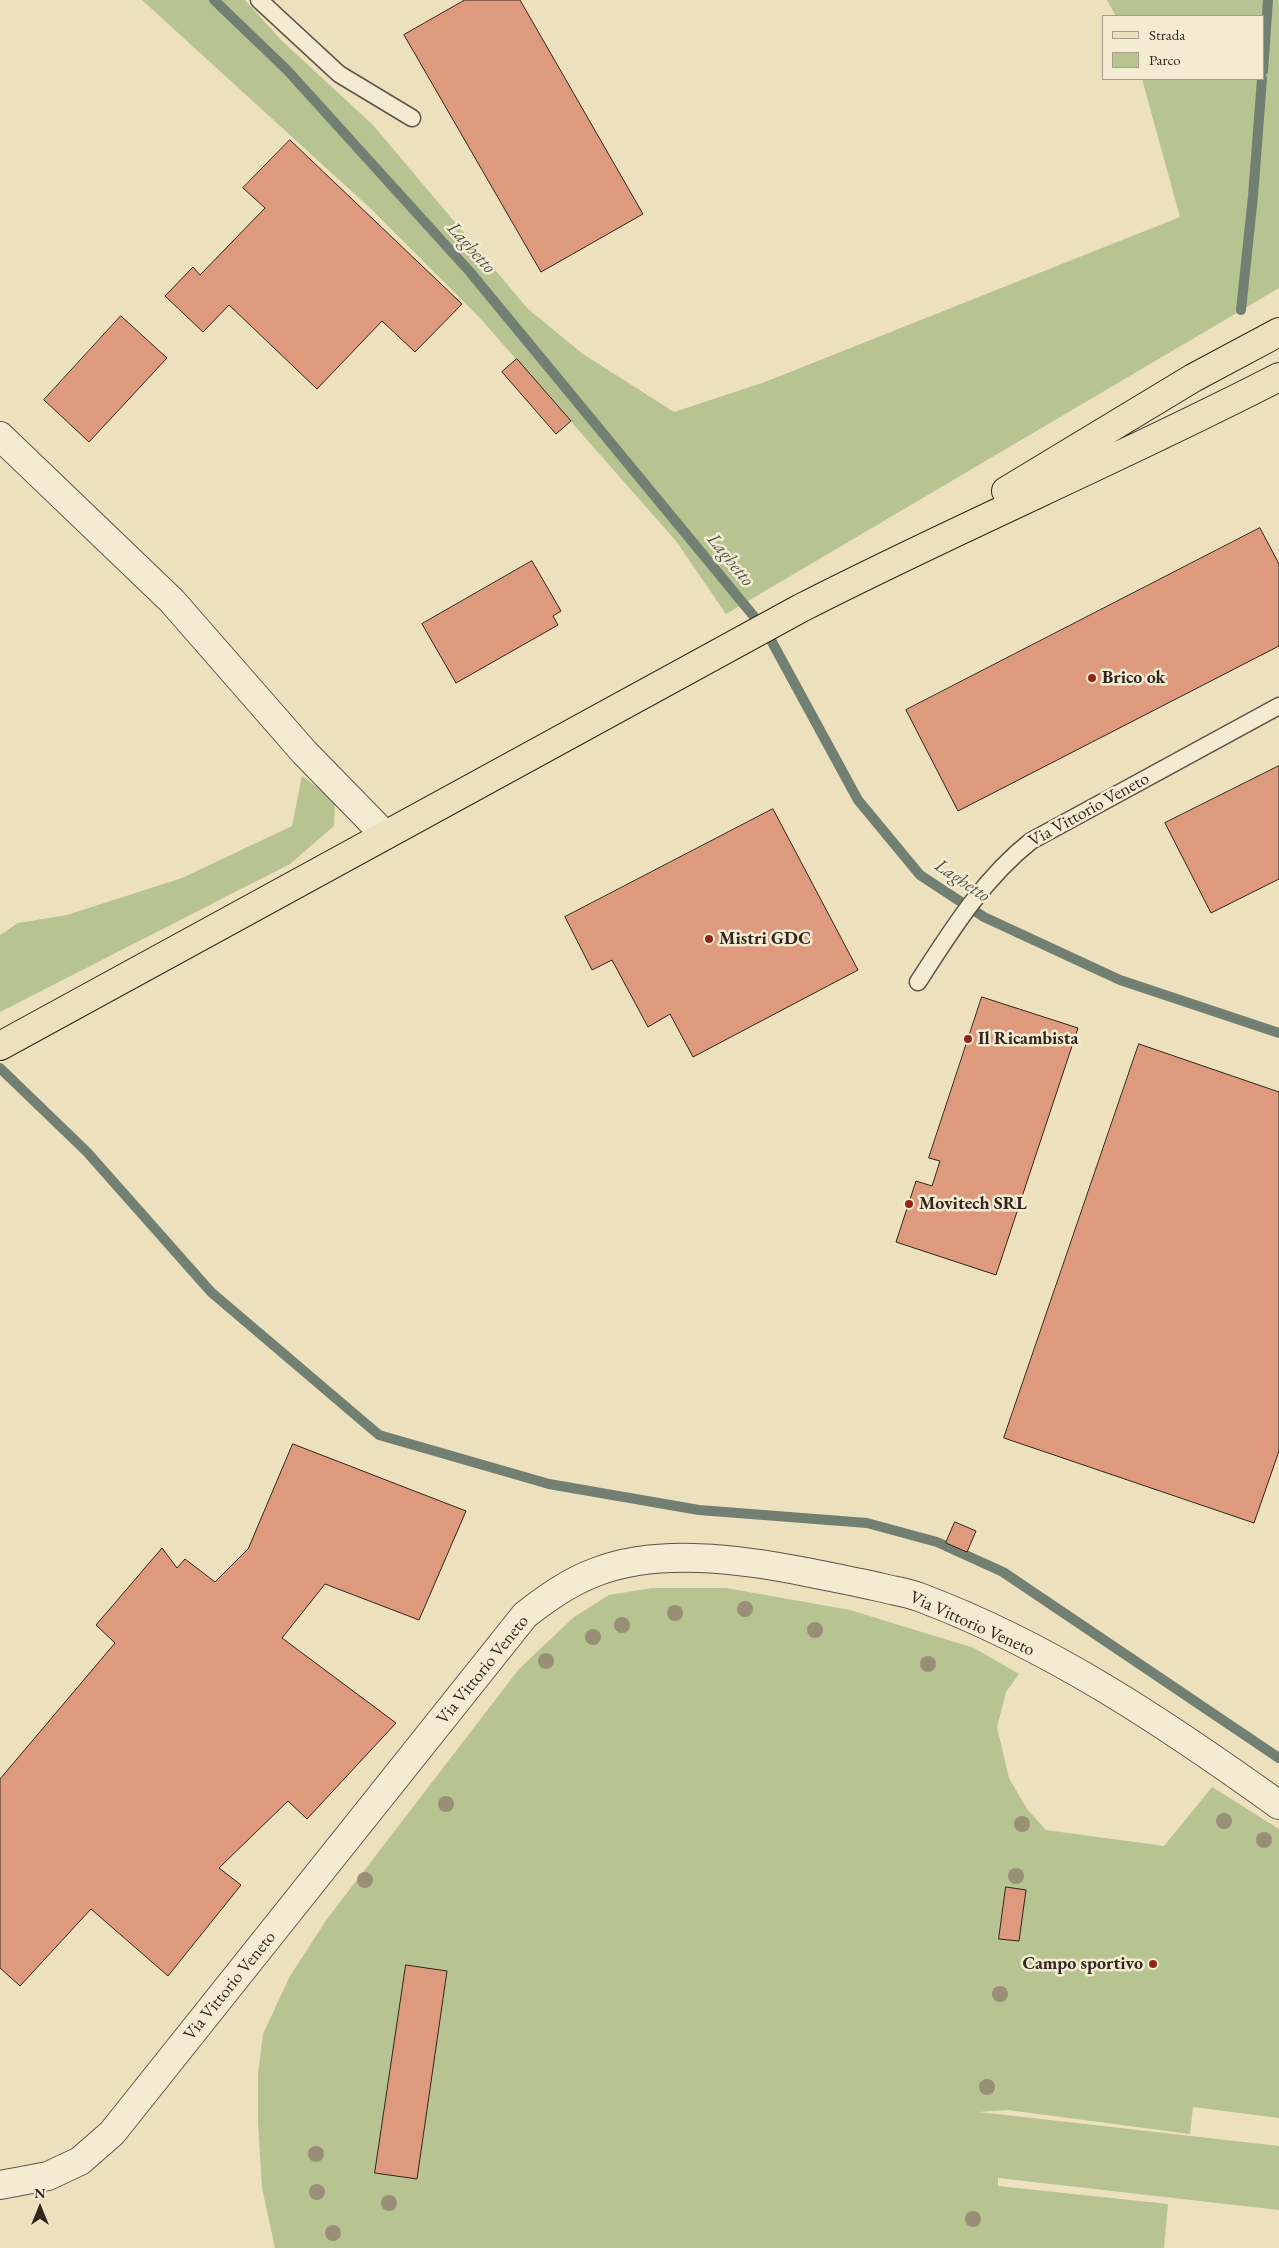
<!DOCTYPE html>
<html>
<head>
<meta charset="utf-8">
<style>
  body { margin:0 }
  #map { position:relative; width:1279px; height:2248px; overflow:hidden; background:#ece1bc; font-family:"EB Garamond",serif }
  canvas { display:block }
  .legend { position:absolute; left:1102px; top:15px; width:162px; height:65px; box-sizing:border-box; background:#f3ecd3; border:1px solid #a69c8b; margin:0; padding:6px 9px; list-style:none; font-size:15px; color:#33241f }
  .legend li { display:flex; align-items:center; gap:10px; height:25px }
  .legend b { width:25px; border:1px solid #a69c8b }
  .north { position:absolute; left:15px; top:2183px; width:50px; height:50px; -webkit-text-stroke:4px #f3ecd3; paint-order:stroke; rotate:0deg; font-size:14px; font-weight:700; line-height:20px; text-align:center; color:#33241f }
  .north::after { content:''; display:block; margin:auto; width:18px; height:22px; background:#33241f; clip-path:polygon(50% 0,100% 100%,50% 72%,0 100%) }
</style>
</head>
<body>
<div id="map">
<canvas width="1279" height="2248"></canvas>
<ul class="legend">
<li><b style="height:6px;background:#ece1bc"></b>Strada</li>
<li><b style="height:14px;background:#b7c391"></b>Parco</li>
</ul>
<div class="north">N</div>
</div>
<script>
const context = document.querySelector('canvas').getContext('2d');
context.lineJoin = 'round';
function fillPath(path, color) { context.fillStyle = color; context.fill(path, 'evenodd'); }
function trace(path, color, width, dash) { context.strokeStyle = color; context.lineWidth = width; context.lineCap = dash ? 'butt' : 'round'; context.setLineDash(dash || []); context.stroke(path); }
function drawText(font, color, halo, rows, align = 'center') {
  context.font = font + ' "EB Garamond",serif'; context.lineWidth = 5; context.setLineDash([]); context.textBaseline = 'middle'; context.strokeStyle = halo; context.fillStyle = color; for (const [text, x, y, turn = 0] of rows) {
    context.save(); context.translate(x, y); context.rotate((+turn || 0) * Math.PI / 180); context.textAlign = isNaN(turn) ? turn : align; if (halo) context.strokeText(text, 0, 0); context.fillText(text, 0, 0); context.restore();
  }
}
fillPath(new Path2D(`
  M142,0H245L282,41L373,125L528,309L583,354L674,412L765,382L1180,217L1142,79H1263V16H1116L1107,0H1279V288L726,614L676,541L479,317L371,209Z
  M302,776L335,800L334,826L290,864L0,1012V935L18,923L67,915L182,878L292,826Z
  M652,1588H726L850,1610L974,1648L1019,1674L1006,1692L997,1727L1009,1778L1027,1809L1046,1830L1164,1846L1212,1787L1279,1829V2118L1193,2107L1190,2134L1008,2110L979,2112L1279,2146V2210L998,2178V2186L1168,2204L1164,2248H275L262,2188L258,2122V2074L263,2034L290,1976L327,1919L519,1669L574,1617L609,1595Z`), '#b7c391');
trace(new Path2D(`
  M214,0L287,70L470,272L766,631L858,800L920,875L984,917L1120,980L1279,1033
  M1263,71L1268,0
  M1241,310L1253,196L1262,79
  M0,1068L87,1152L211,1292L379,1435L549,1484L699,1510L867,1523L937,1542L1003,1572L1279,1758`), '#718072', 10);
const building = new Path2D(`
  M465,0H520L643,214L541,272L404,35Z
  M290,140L462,304L415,352L382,321L317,389L229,305L203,332L165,296L193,267L200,275L265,208L243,188Z
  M121,316L167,358L89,442L44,400Z
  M517,359L571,421L556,434L502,372Z
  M1260,528L1279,564V646L958,811L906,710Z
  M532,561L561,611L553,616L558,625L456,683L422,624Z
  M1279,766V879L1211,913L1165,823Z
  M773,809L858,970L693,1057L670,1014L648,1027L612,960L592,970L565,917Z
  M982,997L1078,1028L996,1275L896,1242L916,1181L932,1186L940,1161L929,1158Z
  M1139,1044L1279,1092V1451L1254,1523L1004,1438Z
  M293,1444L466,1511L419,1620L325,1584L282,1638L396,1723L307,1819L288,1801L219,1868L241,1885L168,1976L91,1909L20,1986L0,1968V1779L115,1643L96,1625L162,1548L177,1568L185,1559L215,1582L248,1549Z
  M955,1522L976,1531L967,1552L946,1543Z
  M1006,1887L1026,1890L1019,1941L999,1939Z
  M406,1965L447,1971L417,2179L375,2173Z`);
fillPath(building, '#de9a7c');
trace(building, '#33241f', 1);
const service = new Path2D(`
  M259,0L339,74L412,118
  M918,982C951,931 983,879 1031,841L1279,706`);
const minor = new Path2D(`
  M0,436L172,601L304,752L385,835`);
const tertiary = new Path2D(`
  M0,2185L48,2176L80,2161L112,2133L525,1615C547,1598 569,1582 596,1572C658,1548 741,1559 806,1572C831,1577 857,1582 883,1588C895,1591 908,1593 919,1597C1050,1646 1166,1724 1279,1805`);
const primary = new Path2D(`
  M1006,491L1193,378L1279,332
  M0,1046L801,608C959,527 1122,458 1279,377`);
trace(service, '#615346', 19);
trace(minor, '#615346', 30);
trace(tertiary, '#615346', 30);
trace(primary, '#33241f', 30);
trace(service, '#f3ecd3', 16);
trace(minor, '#f3ecd3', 28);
trace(tertiary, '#f3ecd3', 28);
trace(primary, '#ece1bc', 28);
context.fillStyle = '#988f76';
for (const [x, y] of [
  [745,1609],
  [675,1613],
  [622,1625],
  [815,1630],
  [593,1637],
  [546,1661],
  [928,1664],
  [446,1804],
  [1224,1821],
  [1022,1824],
  [1264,1840],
  [1016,1876],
  [365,1880],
  [1000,1994],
  [987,2087],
  [316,2154],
  [317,2192],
  [389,2203],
  [973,2219],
  [333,2233]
]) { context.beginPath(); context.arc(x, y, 8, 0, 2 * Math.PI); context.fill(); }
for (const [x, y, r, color] of [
  [1092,678,5,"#8f2418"],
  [709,939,5,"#8f2418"],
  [968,1039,5,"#8f2418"],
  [909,1204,5,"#8f2418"],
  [1153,1964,5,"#8f2418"]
]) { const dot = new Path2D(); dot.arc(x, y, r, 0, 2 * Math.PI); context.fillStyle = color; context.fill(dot); trace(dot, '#f3ecd3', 2); }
drawText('bold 18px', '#33241f', '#f3ecd3', [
  ["Brico ok",1102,678],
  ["Mistri GDC",719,939],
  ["Il Ricambista",978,1039],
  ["Movitech SRL",919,1204],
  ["Campo sportivo",1143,1964,"right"]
], 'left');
drawText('18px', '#33241f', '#f3ecd3', [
  ["Via Vittorio Veneto",1089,810,-29],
  ["Via Vittorio Veneto",972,1624,24],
  ["Via Vittorio Veneto",483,1670,-51],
  ["Via Vittorio Veneto",230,1986,-51]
]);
drawText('italic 19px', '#525249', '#f3ecd3', [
  ["Laghetto",471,248,48],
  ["Laghetto",730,560,51],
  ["Laghetto",962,881,34]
]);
</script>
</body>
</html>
